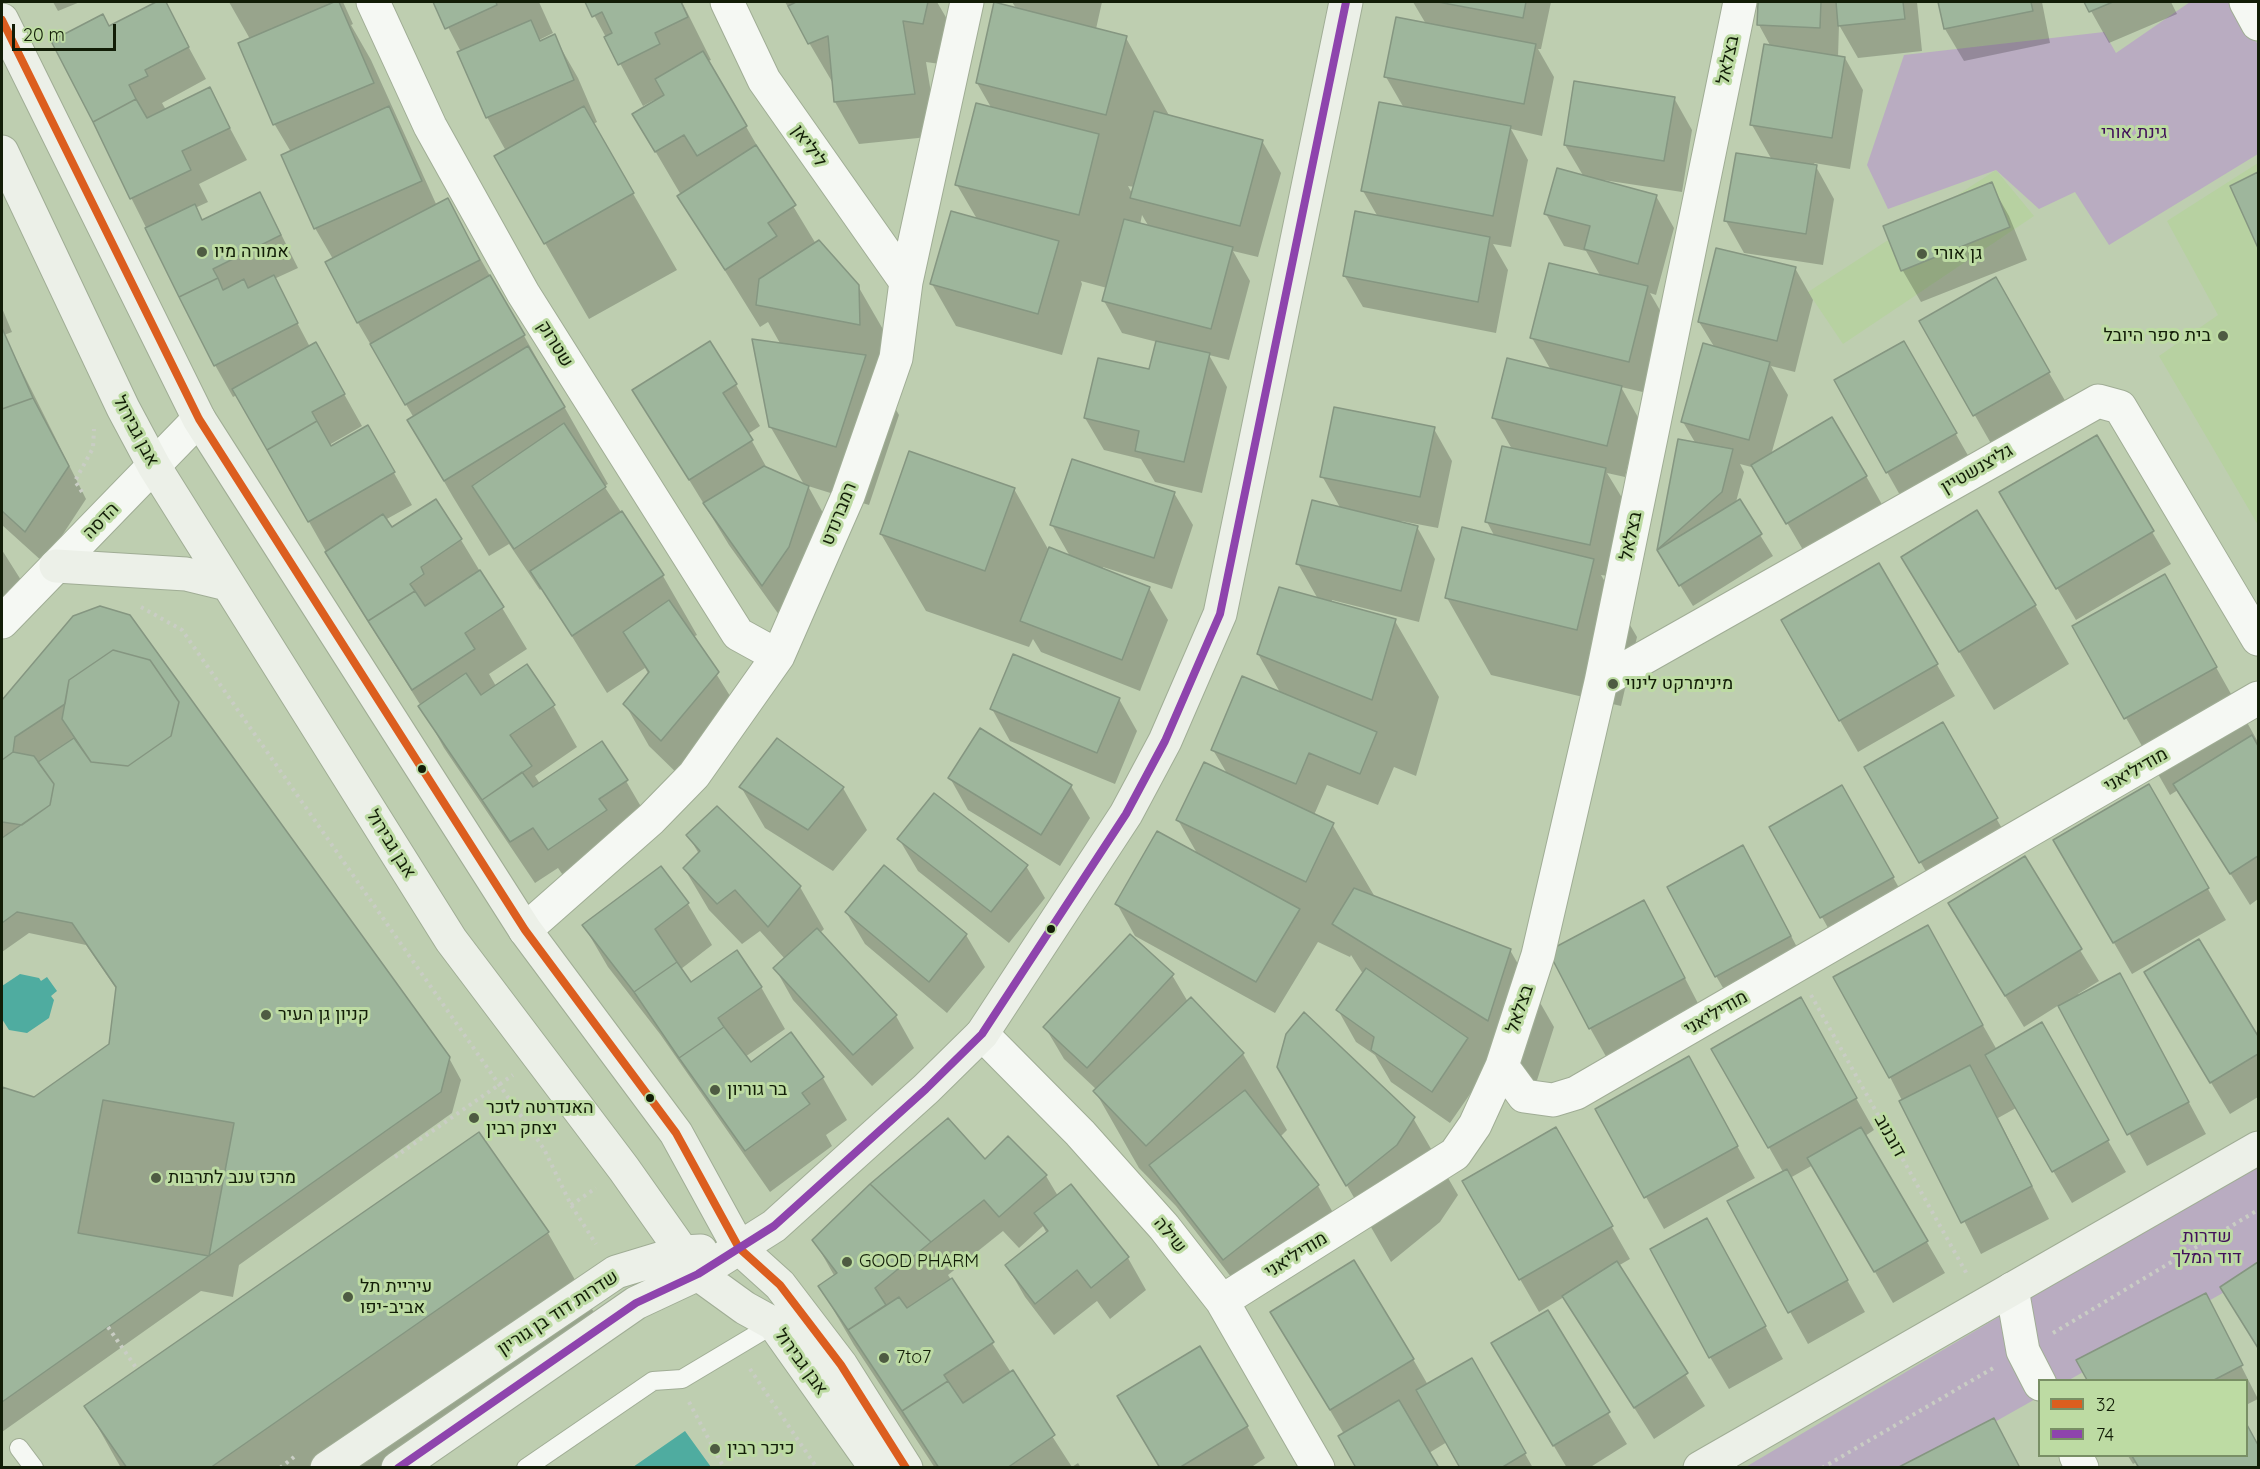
<!DOCTYPE html>
<html>
<head>
<meta charset="utf-8">
<style>
  body { margin:0 }
  #map { position:relative; width:2260px; height:1469px; overflow:hidden; background:#beceb0; font-family:Quicksand,sans-serif }
  canvas { display:block }
  .frame { position:absolute; inset:0; border:3px solid #121d07; pointer-events:none }
  .legend { position:absolute; left:2038px; top:1379px; width:210px; height:78px; box-sizing:border-box; background:#bddba3; border:2px solid #798f65; margin:0; padding:8px 10px; list-style:none; font-size:18px; color:#121d07 }
  .legend li { display:flex; align-items:center; gap:12px; height:30px }
  .legend b { width:30px; border:2px solid #798f65 }
  .scale { position:absolute; left:12px; top:24px; width:104px; height:27px; box-sizing:border-box; border:3px solid #121d07; border-top:0; padding-left:8px; font-size:18px; line-height:21px; white-space:nowrap; color:#121d07; -webkit-text-stroke:4px #bddba3; paint-order:stroke }
</style>
</head>
<body>
<div id="map">
<canvas width="2260" height="1469"></canvas>
<div class="frame"></div>
<ul class="legend">
<li><b style="height:8px;background:#dc5e1f"></b>32</li>
<li><b style="height:8px;background:#8e44ad"></b>74</li>
</ul>
<div class="scale">20 m</div>
</div>
<script>
const context = document.querySelector('canvas').getContext('2d');
context.lineJoin = 'round';
function fillPath(path, color) { context.fillStyle = color; context.fill(path, 'evenodd'); }
function trace(path, color, width, dash) { context.strokeStyle = color; context.lineWidth = width; context.lineCap = dash ? 'butt' : 'round'; context.setLineDash(dash || []); context.stroke(path); }
function drawText(font, color, halo, rows, align = 'center') {
  context.font = font + ' Quicksand,Heebo,sans-serif'; context.lineWidth = 6; context.setLineDash([]); context.textBaseline = 'middle'; context.strokeStyle = halo; context.fillStyle = color; for (const [text, x, y, turn = 0] of rows) {
    context.save(); context.translate(x, y); context.rotate((+turn || 0) * Math.PI / 180); context.textAlign = isNaN(turn) ? turn : align; if (halo) context.strokeText(text, 0, 0); context.fillText(text, 0, 0); context.restore();
  }
}
fillPath(new Path2D(`
  M2258,163V525L2159,356L2218,315L2167,221Z
  M1996,170L2034,216L1843,344L1808,292Z`), '#b7d1a1');
fillPath(new Path2D(`
  M2190,2H2234L2258,45V154L2109,245L2075,192L2039,209L1996,170L1888,209L1867,165L1904,55L2104,32L2116,53Z
  M2258,1163V1273L2069,1380H2040L2039,1397L1915,1467L1744,1468Z`), '#b9acc1');
fillPath(new Path2D(`
  M20,974L39,978L41,981L47,977L57,991L51,996L54,1000L49,1018L27,1033L9,1030L2,1019V986Z
  M685,1431L711,1467H633Z`), '#4faca0');
fillPath(new Path2D(`
  M53,2H80L58,11Z
  M159,2H164L206,79L162,103L166,110L209,89L247,160L199,184L208,202L195,208L203,222L259,194L277,226L298,268L274,279L310,347L316,344L362,426L329,445L331,448L368,427L412,505L385,520L391,530L435,501L461,540L527,649L489,674L496,686L553,705L577,747L535,776L540,784L626,781L650,822L573,890L558,868L535,883L444,748L421,706L345,585L237,395L233,397L215,365L53,42L109,28Z
  M229,2H343L353,24L351,25L371,60L437,206L447,200L608,484L604,486L663,576L697,635L693,637L742,715L686,782L649,746L625,704L649,675L645,668L607,693L542,588L540,590L509,544L489,556L453,497L409,421L414,418L358,323L327,262L333,259L315,228L291,152L275,125L240,44L250,39Z
  M435,2H539L553,33L539,40L540,42L554,36L578,78L597,122L593,124L677,270L589,319L545,243L506,151L487,117L461,52Z
  M587,2H682L711,60L708,61L770,168L816,244L858,286L892,345L879,380L899,415L869,505L808,486L832,529L787,626L729,545L634,390L736,385L760,426L748,434L768,470L805,486L770,426L781,345L768,322L760,327L679,197L681,195L634,115L655,103L654,100L643,106Z
  M785,2H937L954,31L947,65L926,62L938,136L859,144L835,102L834,85Z
  M995,2L1016,8L1012,2H1102L1096,29L1126,38L1170,117L1262,141L1281,173L1258,257L1233,251L1250,281L1229,360L1209,355L1227,387L1202,493L1155,482L1141,459L1104,450L1085,418L1150,371L1157,342L1122,333L1104,301L1107,288L1081,281L1082,284L1062,355L956,326L932,284L977,219L957,185L992,109L977,83ZM1128,186L1135,187L1133,195ZM1142,215L1149,227L1140,225Z
  M1413,2H1551L1541,49H1538L1554,77L1542,136L1511,129L1528,160L1511,247L1493,244L1508,270L1496,333L1363,307L1344,275L1378,217L1363,191L1404,108L1386,77L1426,24Z
  M1760,2H1917L1922,51L1858,58L1839,25L1838,57L1845,58L1863,90L1850,169L1814,163L1834,199L1823,265L1744,253L1726,221L1772,160L1752,125L1771,47L1759,25Z
  M1940,2H2042L2050,43L1964,61L1945,29Z
  M2086,2H2171L2177,14L2109,43Z
  M1674,98L1692,130L1682,192L1603,180L1602,182L1656,196L1674,228L1656,295L1650,293L1665,319L1647,393L1621,387L1639,419L1625,477L1607,473L1624,501L1608,576L1601,575L1637,637L1621,706L1491,675L1447,598L1495,537L1487,522L1512,449L1494,418L1551,370L1532,338L1601,277L1586,251L1564,246L1546,214L1584,177L1565,145Z
  M2258,174V244L2232,186Z
  M1991,184L2009,216L2027,260L1921,302L1903,271L1885,226Z
  M1795,268L1813,300L1795,372L1771,366L1788,395L1771,455L1866,476L1884,508L1806,555L1755,468L1740,464L1744,472L1736,502L1739,501L1773,556L1693,606L1658,550L1679,441L1696,444L1683,422L1715,348L1699,322Z
  M1995,279L2067,404L1993,447L1921,321Z
  M2,308L12,332L4,335L86,499L44,563L2,525V447L4,443L2,436Z
  M1904,343L1974,466L1905,504L1887,472Z
  M1434,429L1452,461L1438,528L1401,521V523L1417,527L1435,559L1419,622L1332,600L1331,603L1395,621L1439,697L1416,776L1394,767L1378,805L1327,785L1314,815L1332,824L1375,897L1510,950L1554,1027L1532,1096L1483,1066L1486,1071L1450,1123L1391,1082L1375,1055L1356,1042L1338,1010L1363,974L1351,955L1350,957L1318,942L1275,1013L1135,936L1117,904L1198,855L1178,820L1228,775L1213,750L1281,694L1258,654L1318,599L1298,564L1341,509L1322,476Z
  M2096,437L2171,564L2076,620L2001,493Z
  M1014,489L1048,549L1071,558L1052,525L1174,493L1193,525L1172,589L1103,567L1102,570L1149,588L1168,620L1140,691L1041,652L1033,639L1029,647L926,611L881,534Z
  M2,550L26,588L2,614Z
  M1903,558L2035,605L2069,664L1994,710Z
  M1879,565L1955,696L1858,752L1783,621Z
  M74,617L449,1058L461,1080L452,1113L239,1265L233,1297L201,1291L2,1432V1088L34,1098L110,1045L117,990L86,945L29,933L2,952V702Z
  M2074,627L2208,653L2258,742V899L2250,905L2178,790L2170,795Z
  M1119,699L1137,731L1115,784L1010,741L992,709Z
  M1942,724L2015,851L1939,894L1866,768Z
  M950,778L1071,786L1090,818L1060,866L968,810Z
  M2148,786L2226,920L2132,974L2055,841Z
  M741,787L843,788L867,830L833,871L765,828Z
  M1842,787L1911,909L1840,949L1771,827Z
  M688,835L800,887L824,929L820,933L896,1016L914,1048L872,1086L793,1000L775,968L785,959L760,931L742,944L709,910L684,868L699,854Z
  M899,839L1026,866L1045,898L1009,943L918,871Z
  M884,867L966,935L985,967L947,1013L865,944L846,912Z
  M661,868L688,904L712,945L681,969L691,984L761,987L785,1029L745,1057L750,1064L791,1034L823,1078L847,1120L826,1135L832,1146L770,1192L660,1034L608,967L584,926Z
  M1761,879L1808,968L1735,1008L1716,976Z
  M1927,927L1997,1050L2041,1024L2126,1172L2072,1203L2016,1108L1998,1118L2049,1219L1981,1254L1890,1077Z
  M1662,934L1702,1011L1608,1060L1590,1028Z
  M1968,935L2080,950L2099,981L2078,994L2079,996L2137,1007L2206,1134L2147,1166L2059,1005L2024,1027Z
  M2199,941L2258,1039V1097L2230,1114L2164,1005Z
  M1172,975L1188,1002L1243,1054L1287,1130L1280,1137L1318,1186L1336,1218L1242,1291L1176,1206L1139,1168L1095,1091L1097,1090L1064,1059L1045,1027Z
  M1800,999L1874,1130L1865,1136L1945,1273L1893,1303L1813,1165L1790,1178L1865,1312L1808,1344L1729,1202L1783,1172L1713,1049Z
  M1279,1067L1413,1118L1458,1195L1440,1222L1391,1262Z
  M1706,1090L1755,1178L1664,1229L1646,1197Z
  M1556,1129L1630,1259L1618,1266L1705,1406L1654,1439L1564,1297L1539,1312L1464,1182Z
  M1008,1138L1046,1176L1058,1196L1071,1186L1128,1258L1146,1290L1110,1319L1097,1301L1054,1335L1025,1297L1007,1266L1047,1234L1043,1226L1019,1248L1003,1231L948,1275L1072,1467L1078,1463L1081,1468H935L854,1345L820,1287L835,1277L814,1240L985,1161Z
  M548,1233L600,1323L391,1468H121L86,1406Z
  M1725,1252L1783,1359L1729,1389L1710,1357Z
  M2258,1264V1348L2222,1287Z
  M2205,1295L2258,1399L2246,1405V1380H2088L2078,1360Z
  M1272,1312L1413,1359L1428,1385L1472,1360L1533,1468H1462L1447,1442L1429,1453L1344,1434Z
  M1512,1376L1608,1413L1627,1444L1589,1468H1567Z
  M2246,1424L2258,1446V1468H2140L2137,1462L2133,1464L2128,1456H2246Z
  M1247,1426L1265,1458L1250,1468H1161Z`), '#0003');
const building = new Path2D(`
  M156,2H166L189,47L145,70L148,76L129,85L136,99L93,122L51,41L103,14L109,26Z
  M334,2H339L374,83L273,125L238,43Z
  M433,2H496L497,5L445,29Z
  M585,2H681L688,17L655,33L660,44L618,65L604,37L612,33L602,12L592,17Z
  M796,2H928L923,24L903,21L915,94L834,102L828,36L808,44L788,6Z
  M994,2L1127,36L1106,115L976,83Z
  M1438,2H1526L1523,18Z
  M1758,2H1821L1820,28L1757,25Z
  M1836,2H1903L1905,19L1838,26Z
  M1938,2H2031L2033,11L1944,29Z
  M2084,2H2113L2089,12Z
  M1396,17L1536,44L1524,104L1384,77Z
  M531,20L540,41L555,34L574,80L486,118L457,52Z
  M1764,44L1845,57L1832,138L1750,125Z
  M703,51L747,126L697,156L684,135L655,152L632,114L664,95L655,79Z
  M1574,81L1675,97L1664,161L1564,145Z
  M210,87L230,128L182,151L191,170L130,199L93,122L136,99L147,118Z
  M1379,102L1511,126L1493,216L1361,191Z
  M976,103L1099,134L1079,215L955,185Z
  M389,106L422,181L314,229L281,155Z
  M584,106L634,193L544,244L494,156Z
  M1154,111L1263,140L1240,226L1130,198Z
  M756,145L796,205L768,223L777,236L725,270L677,196Z
  M1736,153L1817,165L1806,234L1724,221Z
  M1557,168L1657,195L1638,264L1584,249L1590,226L1544,214Z
  M2258,172V248L2230,186Z
  M1992,182L2010,227L1901,271L1883,226Z
  M260,192L281,235L213,269L218,278L179,297L145,228L195,204L202,220Z
  M448,198L480,260L357,323L325,262Z
  M951,211L1059,241L1038,314L930,284Z
  M1355,211L1490,237L1478,302L1343,276Z
  M1124,219L1233,247L1211,329L1102,301Z
  M819,240L859,285L860,325L756,305L759,279Z
  M1716,248L1796,267L1777,341L1698,322Z
  M1549,263L1648,286L1629,362L1530,338Z
  M274,275L298,323L214,366L179,297L218,278L223,290L244,279L248,288Z
  M490,275L525,335L405,405L370,344Z
  M1996,277L2050,372L1973,416L1919,321Z
  M2,328L33,398L2,409Z
  M752,339L866,355L836,447L769,427Z
  M710,341L737,384L723,393L753,440L689,480L632,390Z
  M1156,341L1210,353L1184,462L1135,451L1139,431L1084,418L1098,358L1149,369Z
  M1904,341L1957,433L1886,473L1834,380Z
  M316,342L345,394L312,412L317,421L267,450L232,389Z
  M1703,343L1770,362L1749,440L1681,422Z
  M528,346L565,407L444,481L407,420Z
  M1507,358L1622,386L1607,446L1492,418Z
  M33,398L69,466L25,532L2,511V409Z
  M1334,407L1435,427L1420,497L1320,477Z
  M1832,417L1867,476L1786,524L1751,465Z
  M317,421L331,446L368,425L395,472L308,522L267,450Z
  M564,423L606,487L514,549L472,486Z
  M2097,435L2154,531L2056,589L1999,492Z
  M1678,439L1733,449L1722,492L1657,550Z
  M1502,446L1606,468L1590,545L1485,522Z
  M909,451L1015,488L985,571L880,534Z
  M1072,459L1175,492L1154,558L1050,525Z
  M764,466L809,486L789,547L762,586L703,503Z
  M436,499L462,539L421,567L424,574L410,584L415,591L368,621L325,552L383,514L392,527Z
  M1740,499L1762,534L1679,586L1657,550Z
  M1312,500L1418,526L1401,591L1296,564Z
  M1977,510L2036,605L1959,652L1901,557Z
  M622,511L664,575L572,636L530,571Z
  M1462,527L1594,559L1577,630L1445,598Z
  M1049,547L1150,587L1122,660L1020,621Z
  M1879,563L1938,664L1839,721L1781,620Z
  M480,570L504,607L465,633L475,649L412,690L368,621L415,591L425,606Z
  M2165,574L2217,667L2124,719L2072,626Z
  M1279,587L1396,619L1372,700L1257,654Z
  M669,600L719,672L661,741L623,704L649,672L623,632Z
  M100,606L130,615L450,1057L441,1092L2,1402V1087L34,1097L109,1044L116,987L72,923L17,912L2,923V700L73,616Z
  M113,650L150,660L179,702L171,736L128,766L91,762L62,719L69,680Z
  M113,650L150,660L179,702L171,736L128,766L91,762L74,738L38,762L54,784L50,805L2,838V760L13,752L15,737L65,704L69,680Z
  M1013,654L1120,698L1097,753L990,709Z
  M527,664L555,705L510,735L532,766L482,800L418,706L466,673L481,695Z
  M1242,676L1377,732L1360,774L1309,753L1296,784L1211,750Z
  M1943,722L1998,818L1919,863L1864,767Z
  M980,728L1072,785L1041,835L948,778Z
  M2252,735L2258,746V856L2230,874L2173,784Z
  M777,738L844,787L808,830L739,787Z
  M602,741L628,780L599,799L607,810L548,850L533,828L510,842L482,800L522,772L533,787Z
  M13,752L34,756L54,784L50,805L22,825L2,822V760Z
  M1204,762L1334,823L1306,882L1176,820Z
  M2149,784L2209,888L2113,943L2053,840Z
  M1842,785L1894,877L1820,918L1769,827Z
  M934,793L1028,865L991,912L897,839Z
  M717,806L801,886L768,927L735,890L717,904L683,868L700,851L686,835Z
  M1157,831L1300,909L1256,982L1115,904Z
  M1743,845L1791,936L1715,977L1667,887Z
  M2025,856L2082,949L2005,996L1948,903Z
  M884,865L967,934L929,982L845,912Z
  M661,866L689,903L655,929L677,962L634,992L582,925Z
  M1354,888L1511,949L1488,1021L1332,924Z
  M1644,900L1685,978L1589,1029L1548,951Z
  M1928,925L1983,1025L1889,1078L1833,977Z
  M817,928L897,1015L853,1055L773,968Z
  M1130,934L1174,974L1087,1068L1043,1027Z
  M2199,939L2258,1036V1054L2210,1083L2144,972Z
  M737,950L762,987L718,1018L724,1027L679,1058L634,992L677,962L691,982Z
  M1366,968L1468,1038L1432,1092L1371,1050L1374,1037L1336,1010Z
  M2120,973L2189,1102L2127,1135L2058,1006Z
  M1191,997L1244,1053L1146,1146L1093,1091Z
  M1801,997L1857,1098L1768,1148L1711,1049Z
  M1304,1012L1415,1117L1397,1145L1346,1186L1277,1067L1286,1034Z
  M2042,1022L2109,1140L2052,1172L1985,1055Z
  M724,1027L751,1062L791,1032L824,1077L802,1093L810,1104L745,1151L679,1058Z
  M1689,1056L1738,1146L1644,1198L1595,1109Z
  M1970,1065L2032,1186L1961,1223L1899,1101Z
  M1245,1090L1319,1185L1223,1260L1149,1165Z
  M103,1100L234,1123L209,1256L78,1233Z
  M948,1118L985,1159L1008,1136L1047,1175L999,1217L984,1200L931,1242L870,1184Z
  M1556,1127L1613,1226L1519,1280L1462,1181Z
  M1861,1127L1928,1241L1874,1272L1807,1158Z
  M479,1132L549,1232L210,1468H127L84,1406Z
  M1787,1169L1848,1280L1788,1313L1727,1201Z
  M870,1184L931,1242L875,1288L886,1305L848,1330L818,1286L837,1273L812,1240Z
  M1071,1184L1129,1257L1091,1288L1077,1270L1035,1304L1005,1265L1048,1231L1034,1213Z
  M1707,1218L1766,1326L1709,1358L1650,1249Z
  M1354,1260L1414,1359L1330,1410L1270,1312Z
  M1617,1261L1688,1373L1634,1408L1562,1296Z
  M2258,1262V1348L2220,1287Z
  M952,1278L994,1342L944,1375L948,1381L902,1411L848,1330L899,1297L907,1308Z
  M2206,1293L2243,1365L2214,1380H2087L2076,1360Z
  M1548,1310L1610,1412L1553,1446L1491,1343Z
  M1200,1346L1248,1426L1179,1468H1160L1117,1396Z
  M1472,1358L1526,1453L1501,1468H1460L1416,1390Z
  M1013,1370L1055,1435L1007,1468H939L902,1411L948,1381L963,1403Z
  M1399,1400L1439,1468H1356L1338,1436Z
  M1994,1418L2020,1468H1897Z
  M2246,1423L2258,1445V1468H2139L2132,1456H2246Z`);
fillPath(building, '#9eb69c');
trace(building, '#859681', 1.5);
const lane = new Path2D(`
  M19,1448L34,1468
  M526,1468L653,1381L682,1379L774,1324`);
const street = new Path2D(`
  M373,2L430,126L523,293L738,634L778,656
  M727,2L764,80L906,282
  M2246,2L2258,24
  M2,622L199,419
  M1601,682L2098,401L2120,407L2258,639
  M525,930L651,819L694,775L778,656L848,496L896,358L906,282L967,2
  M982,1034L1080,1133L1164,1227L1222,1301L1318,1468
  M1502,1066L1524,1096L1553,1100L1576,1093L2258,698
  M2012,1289L2023,1351L2040,1384
  M1222,1301L1455,1154L1475,1125L1502,1066L1538,955L1601,682L1740,2
  M2076,1456L2082,1468`);
const secondary = new Path2D(`
  M2,20L199,419L525,930L676,1133L739,1248L780,1285L841,1365L906,1468
  M2,152L123,408L154,466L451,940L624,1169L698,1274L745,1308L774,1324L876,1468
  M56,566L186,574L227,584
  M327,1468L616,1272L682,1252L701,1251
  M398,1468L636,1303L698,1274L774,1226L926,1089L982,1034L1126,814L1165,741L1220,614L1346,2
  M1700,1468L2258,1148`);
trace(lane, '#a0ad95', 20);
trace(street, '#a0ad95', 35);
trace(secondary, '#a0ad95', 35);
trace(new Path2D(`
  M82,492L75,481L93,448L94,429
  M141,607L182,630L544,1149L571,1205L596,1244
  M1811,995L1968,1276
  M395,1157L513,1075
  M571,1205L596,1188
  M108,1327L137,1369
  M2053,1333L2258,1210
  M750,1369L817,1468
  M689,1402L724,1468
  M280,1468L294,1457
  M1822,1468L1995,1367`), '#c9cdc4', 4, [3, 4.5]);
trace(lane, '#f5f8f3', 18);
trace(street, '#f5f8f3', 33);
trace(secondary, '#ecf0e8', 33);
trace(new Path2D(`
  M2,20L199,419L525,930L676,1133L739,1248L780,1285L841,1365L906,1468`), '#dc5e1f', 8);
trace(new Path2D(`
  M398,1468L636,1303L698,1274L774,1226L926,1089L982,1034L1126,814L1165,741L1220,614L1346,2`), '#8e44ad', 8);
for (const [x, y, r, color] of [
  [202,252,6,"#4e5b42"],
  [1922,254,6,"#4e5b42"],
  [2223,336,6,"#4e5b42"],
  [1613,684,6,"#4e5b42"],
  [422,769,5,"#121d07"],
  [1051,929,5,"#121d07"],
  [266,1015,6,"#4e5b42"],
  [715,1090,6,"#4e5b42"],
  [650,1098,5,"#121d07"],
  [474,1118,6,"#4e5b42"],
  [156,1178,6,"#4e5b42"],
  [847,1262,6,"#4e5b42"],
  [348,1297,6,"#4e5b42"],
  [884,1358,6,"#4e5b42"],
  [715,1449,6,"#4e5b42"]
]) { const dot = new Path2D(); dot.arc(x, y, r, 0, 2 * Math.PI); context.fillStyle = color; context.fill(dot); trace(dot, '#bddba3', 2); }
drawText('18px', '#121d07', '#bddba3', [
  ["בצלאל",1728,60,-78],
  ["ליליאן",809,146,55],
  ["שטרוק",555,344,58],
  ["אבן גבירול",136,431,62],
  ["גליצנשטיין",1977,469,-30],
  ["רמברנדט",839,514,-68],
  ["הדסה",101,521,-46],
  ["בצלאל",1631,536,-78],
  ["מודיליאני",2136,770,-30],
  ["אבן גבירול",391,844,58],
  ["בצלאל",1520,1009,-71],
  ["מודיליאני",1716,1013,-30],
  ["דובנוב",1890,1136,61],
  ["שילה",1170,1235,51],
  ["מודיליאני",1296,1255,-32],
  ["שדרות דוד בן גוריון",558,1313,-33],
  ["אבן גבירול",801,1362,54]
]);
drawText('18px', '#41105a', '#bddba3', [
  ["גינת אורי",2134,133],
  ["שדרות",2207,1237],
  ["דוד המלך",2207,1258]
]);
drawText('18px', '#121d07', '#bddba3', [
  ["אמורה מיו",214,252],
  ["גן אורי",1934,254],
  ["בית ספר היובל",2211,336,"right"],
  ["מינימרקט לינוי",1625,684],
  ["קניון גן העיר",278,1015],
  ["בר גוריון",727,1090],
  ["האנדרטה לזכר",486,1108],
  ["יצחק רבין",486,1129],
  ["מרכז ענב לתרבות",168,1178],
  ["GOOD PHARM",859,1262],
  ["עיריית תל",360,1287],
  ["אביב-יפו",360,1308],
  ["7to7",896,1358],
  ["כיכר רבין",727,1449]
], 'left');
</script>
</body>
</html>
